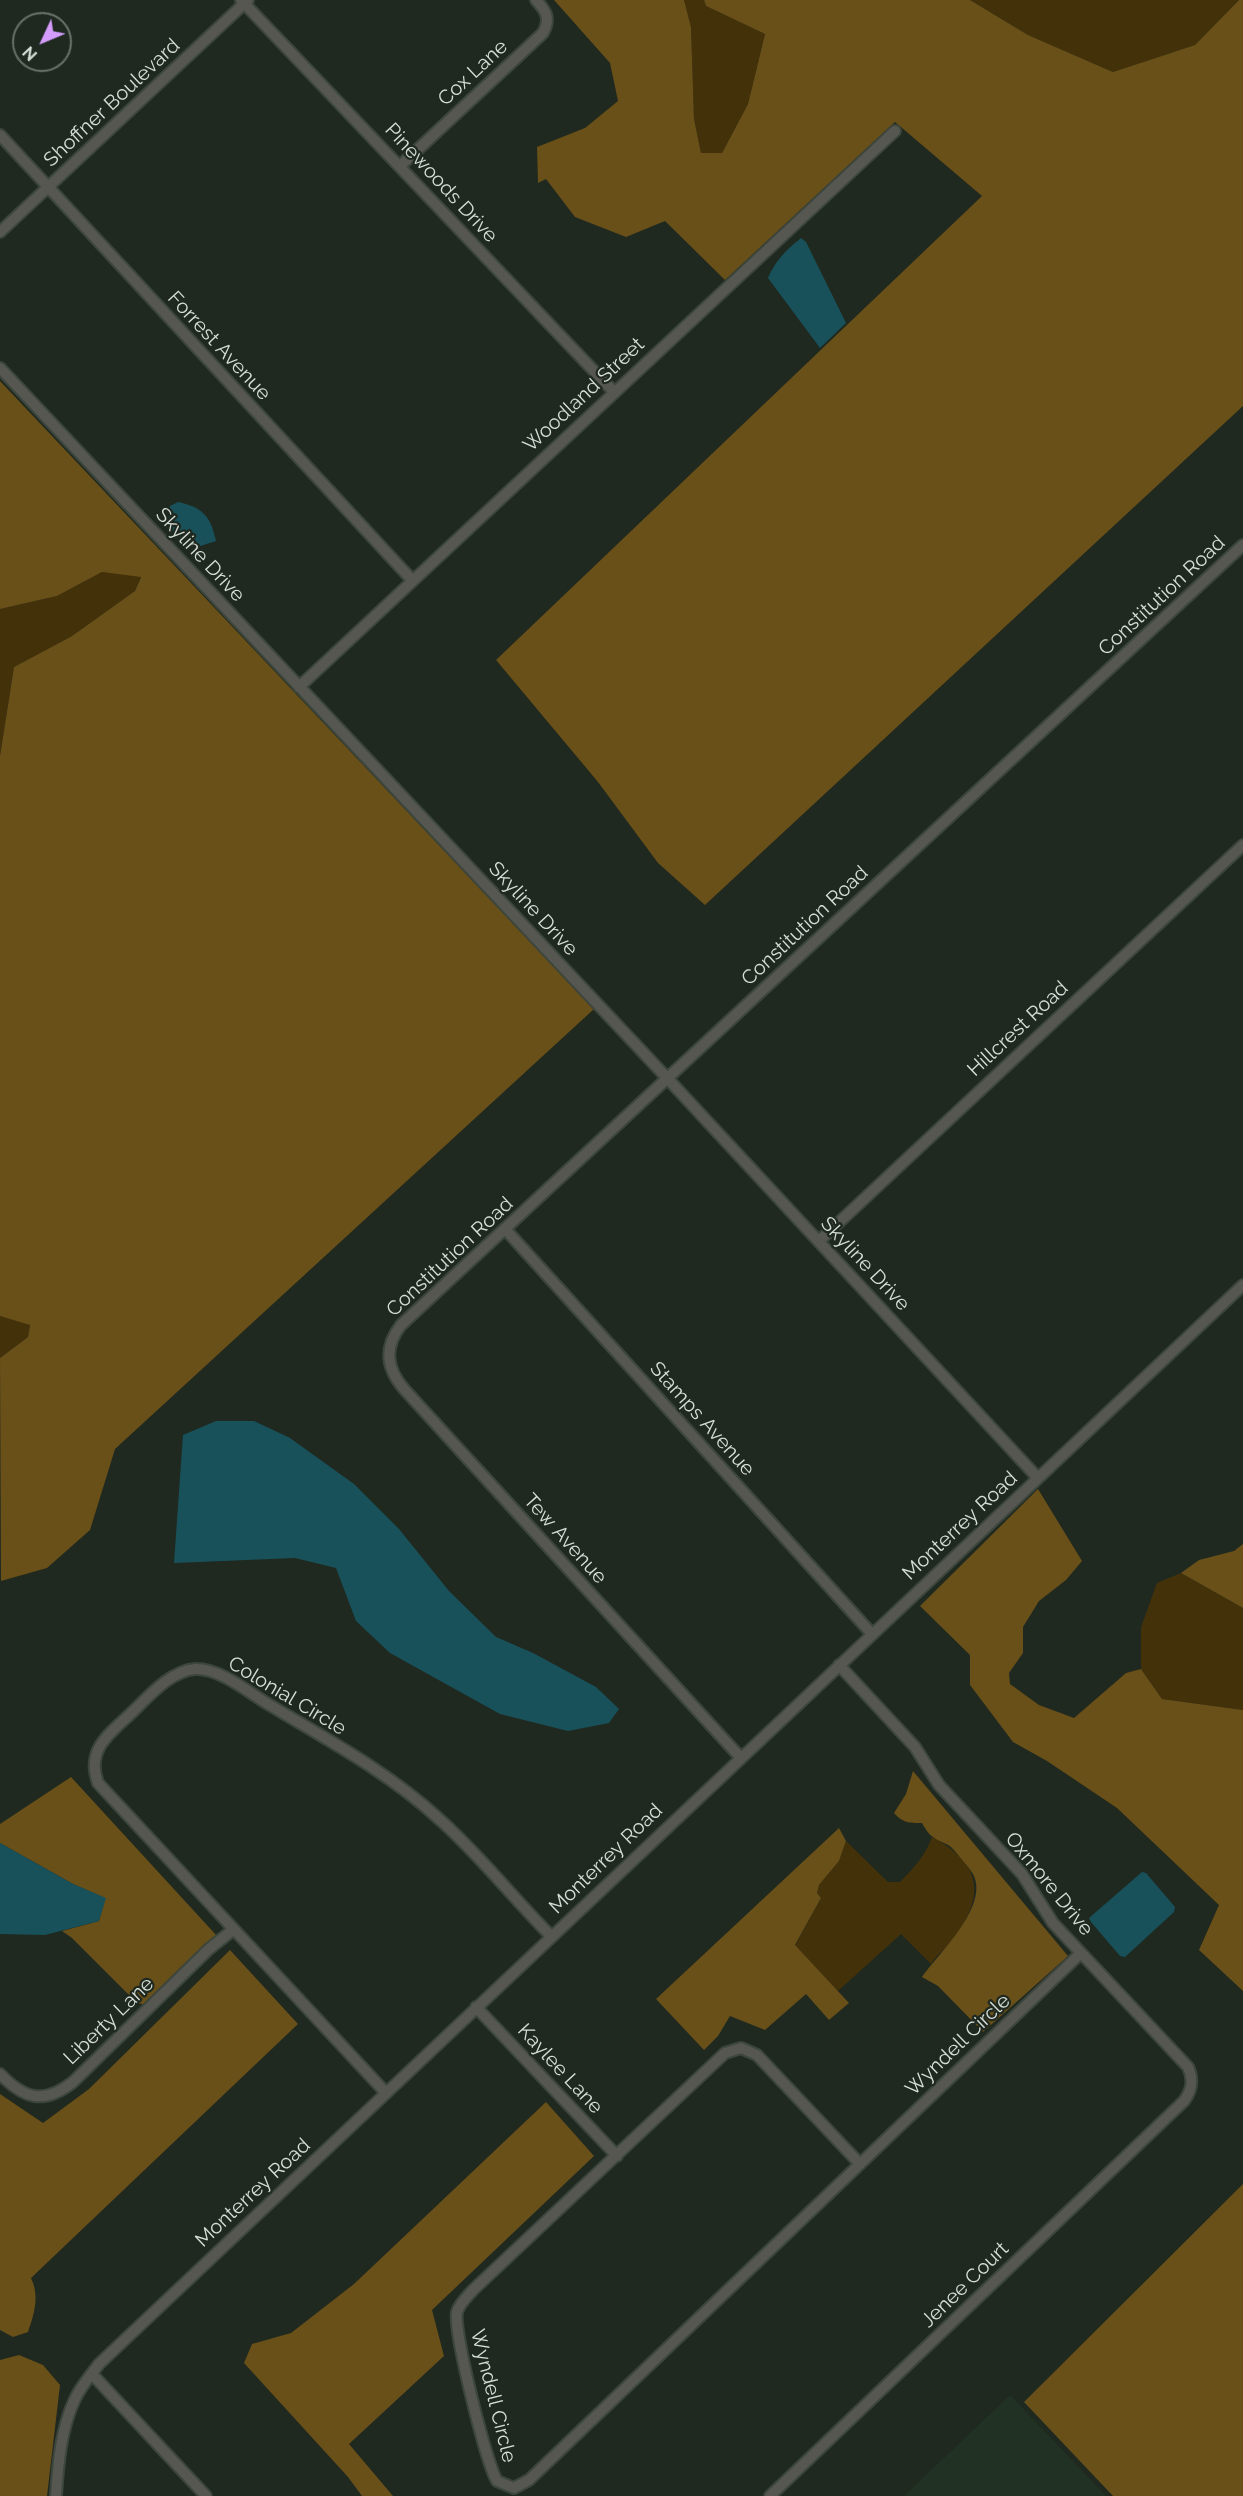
<!DOCTYPE html>
<html>
<head>
<meta charset="utf-8">
<style>
  body { margin:0 }
  #map { position:relative; width:1243px; height:2496px; overflow:hidden; background:#1f2920; font-family:Raleway,sans-serif }
  canvas { display:block }
  .north { position:absolute; left:12px; top:12px; width:60px; height:60px; box-sizing:border-box; background:#1f2920; border:2px solid #697169; border-radius:50%; rotate:226deg; font-size:16px; font-weight:700; line-height:24px; text-align:center; color:#d7ded7 }
  .north::after { content:''; display:block; margin:auto; width:21px; height:27px; background:#d39cfc; clip-path:polygon(50% 0,100% 100%,50% 72%,0 100%) }
</style>
</head>
<body>
<div id="map">
<canvas width="1243" height="2496"></canvas>
<div class="north">N</div>
</div>
<script>
const context = document.querySelector('canvas').getContext('2d');
context.lineJoin = 'round';
function fillPath(path, color) { context.fillStyle = color; context.fill(path, 'evenodd'); }
function trace(path, color, width, dash) { context.strokeStyle = color; context.lineWidth = width; context.lineCap = dash ? 'butt' : 'round'; context.setLineDash(dash || []); context.stroke(path); }
function drawText(font, color, halo, rows, align = 'center') {
  context.font = font + ' Raleway,sans-serif'; context.lineWidth = 4.5; context.setLineDash([]); context.textBaseline = 'middle'; context.strokeStyle = halo; context.fillStyle = color; for (const [text, x, y, turn = 0] of rows) {
    context.save(); context.translate(x, y); context.rotate((+turn || 0) * Math.PI / 180); context.textAlign = isNaN(turn) ? turn : align; if (halo) context.strokeText(text, 0, 0); context.fillText(text, 0, 0); context.restore();
  }
}
fillPath(new Path2D(`
  M1010,2395L1106,2496H904Z`), '#213123');
fillPath(new Path2D(`
  M684,0H704L706,6L765,34L748,104L722,153H701L694,119L691,27Z
  M970,0H1239L1195,45L1113,72L1028,35Z
  M102,572L141,576L135,591L72,636L14,667L0,756V609L57,596Z
  M0,1316L30,1324L28,1337L0,1358Z
  M1181,1573L1243,1608V1710L1162,1699L1141,1669V1627L1157,1583Z
  M932,1837C981,1863 987,1895 953,1939C946,1948 937,1955 931,1964L901,1934L838,1991L795,1946L821,1898L817,1893L819,1885L839,1861L846,1841L888,1882H900C914,1868 925,1856 932,1837Z`), '#43310a');
fillPath(new Path2D(`
  M554,0H684L691,27L694,119L701,153H722L748,104L765,34L706,6L704,0H970L1028,35L1113,72L1195,45L1239,0H1243V406L705,905L658,863L598,782L496,660L982,196L895,122L725,280L665,221L626,237L575,217L546,179L538,183L537,147L585,128L618,101L610,63Z
  M0,381L594,1009L115,1449L90,1530L47,1568L1,1581L0,1358L28,1337L30,1325L0,1316V756L14,667L72,636L135,591L141,577L102,572L57,596L0,609Z
  M1038,1489L1082,1561L1066,1580L1039,1601L1023,1627V1653L1009,1673L1010,1684L1039,1705L1074,1718L1126,1673L1141,1669L1162,1699L1243,1710V1991L1199,1950L1219,1905L1117,1808L1047,1761L1013,1742L970,1685V1655L920,1606Z
  M1243,1544V1608L1181,1573L1199,1560L1234,1551Z
  M913,1771L1068,1956L983,2032L938,1986L922,1977C938,1954 990,1906 973,1874C968,1866 959,1856 953,1849C948,1843 939,1842 933,1837C928,1834 925,1828 922,1823C909,1823 903,1823 894,1813L906,1794Z
  M71,1777L217,1936L144,2005L136,2002L72,1938L62,1931L99,1921L105,1898L73,1884L0,1843V1824Z
  M839,1828L846,1841L839,1861L819,1885L817,1893L821,1898L795,1945L849,2003L829,2020L806,1994L765,2030L730,2016L718,2036L704,2050L656,1999Z
  M230,1950L298,2024L31,2278C40,2296 34,2315 28,2332L13,2337L0,2330V2094L43,2123L89,2089Z
  M546,2102L594,2156L432,2310L444,2356L349,2444L393,2496H362L348,2477L244,2363L252,2344L291,2333L354,2284Z
  M1243,2184V2496H1113L1024,2402Z
  M19,2355L43,2365L60,2385L47,2496H0V2360Z`), '#694f18');
fillPath(new Path2D(`
  M801,238L806,242L846,323L820,348L768,278C775,261 787,249 801,238Z
  M178,502C203,507 211,517 216,541L197,547C176,535 164,533 170,506Z
  M216,1421H254L290,1438L354,1484L399,1529L449,1591L496,1637L533,1653L596,1687L619,1709L609,1723L568,1731L500,1714L390,1653L356,1621L336,1568L295,1558L174,1563L183,1435Z
  M0,1843L73,1884L106,1898L99,1921L45,1935L0,1934Z
  M1142,1872L1146,1873L1175,1907L1174,1912L1125,1957L1120,1956L1091,1922L1089,1918Z`), '#19515b');
const minor = new Path2D(`
  M241,0L614,392
  M0,135L412,580
  M400,166L543,33C551,18 546,11 536,0
  M0,232L248,0
  M0,368L668,1079L1037,1477
  M299,687L895,131
  M506,1230L872,1634
  M819,1241L1243,845
  M740,1757L404,1389C386,1368 384,1347 401,1325L1243,545
  M476,2007L617,2156
  M0,2074C24,2099 44,2105 73,2082L209,1949L234,1929
  M386,2093L98,1783C87,1753 104,1738 126,1718C144,1702 168,1671 195,1669C220,1668 248,1692 268,1704C326,1739 388,1772 438,1818C479,1854 513,1898 551,1936
  M860,2164L757,2055L741,2048L725,2053L473,2290C468,2296 459,2304 457,2312C453,2331 486,2462 497,2481L514,2488L529,2480L1081,1953
  M92,2374L206,2496
  M56,2496C58,2464 61,2428 75,2399C81,2386 91,2375 99,2364L1243,1285
  M770,2496L1184,2101C1192,2090 1194,2080 1188,2067L1053,1923L1022,1874L939,1785L915,1747L839,1665`);
trace(minor, '#3c463d', 14);
trace(minor, '#555750', 10);
drawText('20px', '#d7ded7', '#1f2920', [
  ["Cox Lane",473,73,-43],
  ["Shoffner Boulevard",112,103,-43],
  ["Pinewoods Drive",441,183,47],
  ["Forrest Avenue",219,346,47],
  ["Woodland Street",584,395,-43],
  ["Skyline Drive",200,555,47],
  ["Constitution Road",1162,596,-43],
  ["Skyline Drive",533,909,47],
  ["Constitution Road",805,926,-43],
  ["Hillcrest Road",1018,1029,-43],
  ["Constitution Road",450,1257,-43],
  ["Skyline Drive",865,1264,47],
  ["Stamps Avenue",702,1419,48],
  ["Monterrey Road",960,1526,-43],
  ["Tew Avenue",565,1539,48],
  ["Colonial Circle",287,1696,31],
  ["Monterrey Road",606,1859,-44],
  ["Oxmore Drive",1049,1884,51],
  ["Liberty Lane",109,2021,-44],
  ["Wyndell Circle",958,2045,-44],
  ["Kaylee Lane",560,2069,47],
  ["Monterrey Road",253,2193,-43],
  ["Jenee Court",965,2285,-44],
  ["Wyndell Circle",493,2396,76]
]);
</script>
</body>
</html>
